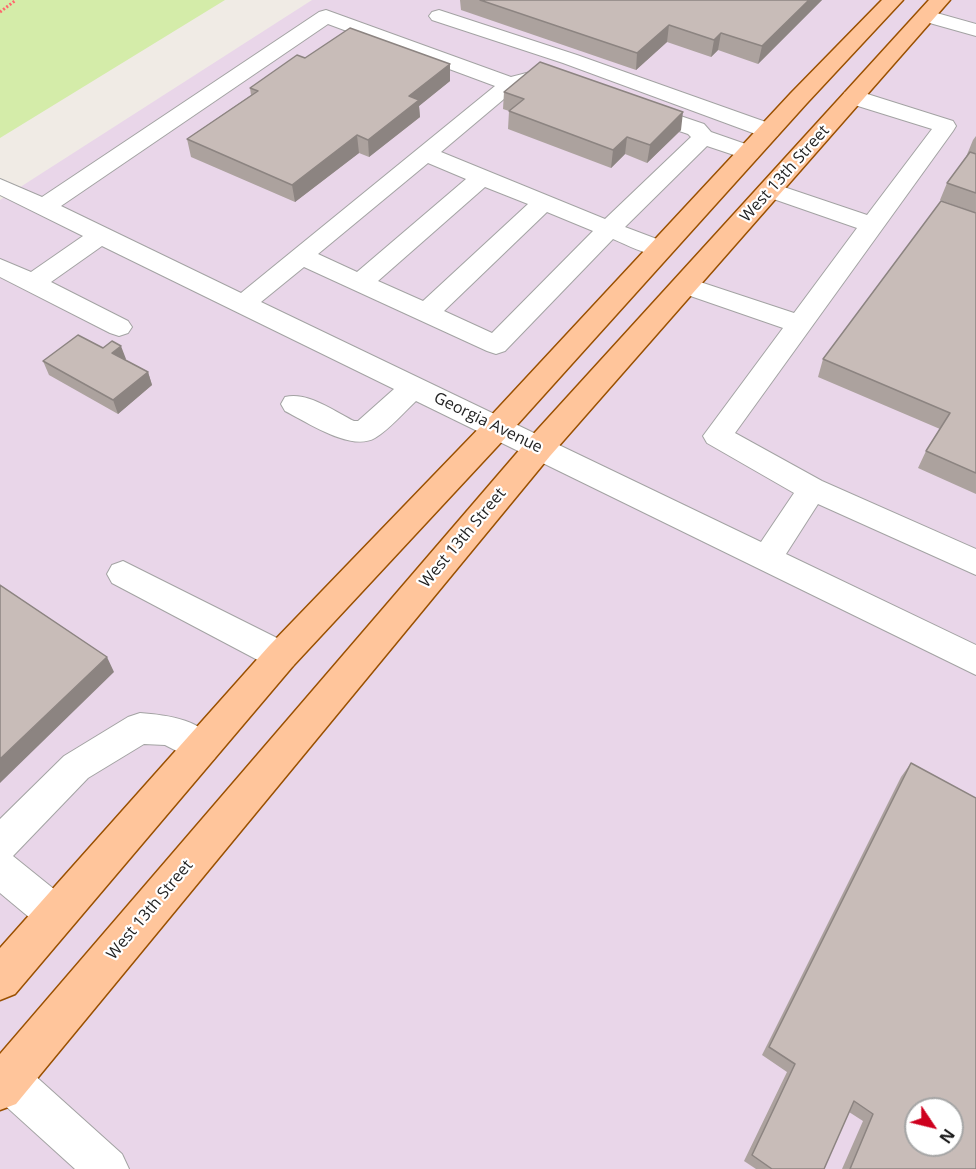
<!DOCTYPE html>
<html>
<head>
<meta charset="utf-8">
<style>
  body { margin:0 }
  #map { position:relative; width:976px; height:1169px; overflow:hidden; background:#f0ebe5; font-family:"Open Sans",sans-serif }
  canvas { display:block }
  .north { position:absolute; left:904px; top:1097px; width:60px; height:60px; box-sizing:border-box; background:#fff; border:2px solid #a5a5a5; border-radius:50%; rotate:125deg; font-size:16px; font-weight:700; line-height:24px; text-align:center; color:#1f1f1f }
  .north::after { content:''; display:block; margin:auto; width:21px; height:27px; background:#ce001e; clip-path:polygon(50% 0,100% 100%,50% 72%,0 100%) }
</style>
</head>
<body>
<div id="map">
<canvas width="976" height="1169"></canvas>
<div class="north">N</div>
</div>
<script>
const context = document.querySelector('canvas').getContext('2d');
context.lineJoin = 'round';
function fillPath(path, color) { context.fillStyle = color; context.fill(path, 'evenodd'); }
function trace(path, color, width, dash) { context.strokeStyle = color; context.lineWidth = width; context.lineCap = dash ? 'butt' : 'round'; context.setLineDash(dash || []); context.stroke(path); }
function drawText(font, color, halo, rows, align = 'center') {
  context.font = font + ' "Open Sans",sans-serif'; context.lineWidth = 4.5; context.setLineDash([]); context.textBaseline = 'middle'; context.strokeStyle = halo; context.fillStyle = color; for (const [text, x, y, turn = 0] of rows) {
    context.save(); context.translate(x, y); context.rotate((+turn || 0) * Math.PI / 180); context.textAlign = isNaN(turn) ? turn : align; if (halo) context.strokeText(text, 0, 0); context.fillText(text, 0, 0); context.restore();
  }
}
fillPath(new Path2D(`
  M312,0H976V1169H0V200ZM916,1109H952V1145H916Z`), '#e9d6e9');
fillPath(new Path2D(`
  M0,0H225L0,138Z`), '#d4eca9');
const minor = new Path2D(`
  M326,10L511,77C528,73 554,63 567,81L563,85L556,87L539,83L517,88L441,152L605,219L691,137L688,134L632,115L629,110L632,105L640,103L648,105L704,124L711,132L757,148L760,153L757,158L749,160L707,146L625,227L670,244L673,249L670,254C651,259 630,246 613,239L505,351L496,354L487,351L304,267L261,302L761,542L794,493L707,443L703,436L783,328L676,291L672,285L676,279L685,277L794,313L857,228L762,195L758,190L762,185L770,183L778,185L867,215L932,129L845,102L842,97L845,92L853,91L861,92L953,121L956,126L953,131L735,433L822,481L976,549V575L818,504L786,554L976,645V675L416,401C404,412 390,429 375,438C351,452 307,422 285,411L281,404L285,397C307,391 334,411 354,421H358L394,389L102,246L51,282L128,321L132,327L128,333L119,336L110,333L0,277V259L31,272L83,236L0,195V179L42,197L319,12ZM328,24L495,86L241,293L61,206ZM428,163L466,179L357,272L318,254ZM485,187L528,204L423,301L378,281ZM547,212L593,231L492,333L444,311Z
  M439,10L577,55L777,126L780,131L777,136L769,138L761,136L563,63L432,20L429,16L432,12Z
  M926,10L976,24V36L919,20L916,16L919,12Z
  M123,561L293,646L297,656L293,666L281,670L269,666L112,583L107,574L112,565Z
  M140,713C168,715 206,720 219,748L214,759L202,764L165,745L144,744L88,778L13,856L70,902L75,915L70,928L56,934L42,928L0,893V819L64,756L128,717Z
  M7,1058L22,1064L122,1154L129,1169H75L0,1101V1061Z`);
const major = new Path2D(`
  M882,0H903L807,103L507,436L293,666L15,994L0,1000V948L269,646L487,420L791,93Z
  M929,0H950L550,456L16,1104L0,1110V1054L528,440Z`);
trace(minor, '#a3a3a3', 2);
trace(major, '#9a5000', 3);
trace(new Path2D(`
  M0,12L16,0`), '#ff676d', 3, [2, 2]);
fillPath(minor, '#fff');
fillPath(major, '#ffc59b');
fillPath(new Path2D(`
  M460,0H822L758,64L718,50L711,57L667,42L636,70L461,10Z
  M305,58L450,81L419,106L420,117L369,157L359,153L295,202L191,157L187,139L251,95L250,88Z
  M504,92L681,130L647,163L625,154L611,168L508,129L509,111L503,109Z
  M976,136V213L940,200L947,183L966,157L973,140Z
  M976,213V494L918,468L926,451L940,429L818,377L823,359Z
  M126,359L125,360L148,372L152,385L118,414L49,375L43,361Z
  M911,763L976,1169H842L863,1121L849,1112L824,1169H756L744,1161L787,1072L762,1055L901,777Z`), '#aca29e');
fillPath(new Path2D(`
  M809,0H822L758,64L762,46Z
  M669,25L667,42L636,70L637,53Z
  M721,33L718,50L711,57L714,40Z
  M450,64V81L419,106L420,117L369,157L368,140L409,96Z
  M683,112L681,130L647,163L650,145Z
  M357,135L359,153L295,202L292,185Z
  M627,137L625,154L611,168L613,150Z
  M121,346L126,359L117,366L112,353Z
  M148,372L152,385L118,414L113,400Z
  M107,657L114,672L0,783V759Z`), '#8c8481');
const building = new Path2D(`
  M480,0H809L762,46L721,33L714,40L669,25L637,53Z
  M350,28L450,64L409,96L419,100L368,140L357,135L292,185L187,139L258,91L250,88L297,55L305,58Z
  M540,62L683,112L650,145L627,137L613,150L509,111L524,99L504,92Z
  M970,152L976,154V193L947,183Z
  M941,201L976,213V473L926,451L950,413L823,359Z
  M78,335L103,348L112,341L121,346L112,353L148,372L113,400L43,361Z
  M0,585L107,657L0,759Z
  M911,763L976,798V1169H850L873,1114L854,1101L824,1169H772L752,1155L795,1064L769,1047ZM916,1109H952V1145H916Z`);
fillPath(building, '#c8bcb8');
trace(building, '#8c8481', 1.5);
drawText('16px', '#1f1f1f', '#fff', [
  ["West 13th Street",785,174,-48],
  ["Georgia Avenue",488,423,26],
  ["West 13th Street",463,538,-50],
  ["West 13th Street",150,910,-50]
]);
</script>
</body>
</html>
